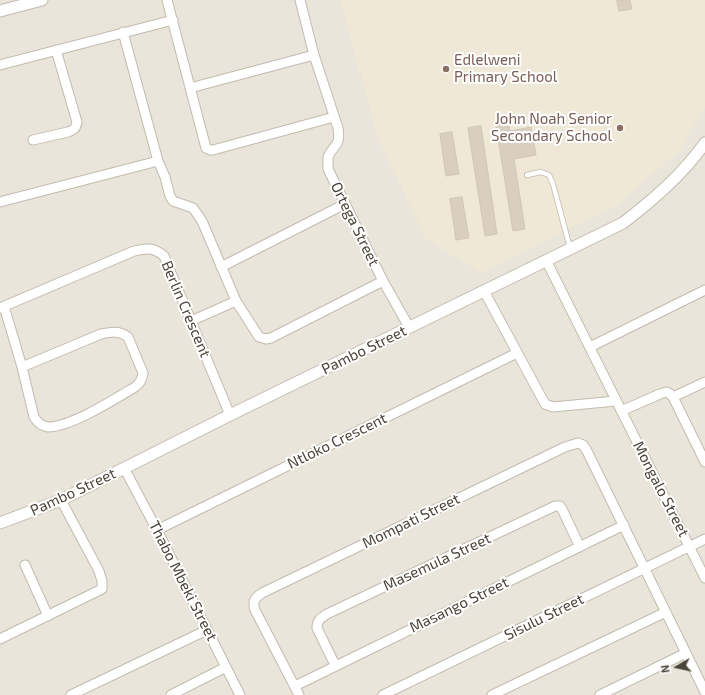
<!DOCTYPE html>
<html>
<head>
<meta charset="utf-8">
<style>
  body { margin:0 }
  #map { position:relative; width:705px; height:695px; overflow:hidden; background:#f6f3ec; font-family:"Exo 2",sans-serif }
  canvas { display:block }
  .north { position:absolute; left:657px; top:647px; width:40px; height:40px; -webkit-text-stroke:3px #fff; paint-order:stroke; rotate:261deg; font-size:11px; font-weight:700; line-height:16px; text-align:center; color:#4b4439 }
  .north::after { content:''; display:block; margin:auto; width:14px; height:18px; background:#4b4439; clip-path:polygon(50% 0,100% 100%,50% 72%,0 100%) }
</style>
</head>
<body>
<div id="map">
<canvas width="705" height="695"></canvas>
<div class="north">N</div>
</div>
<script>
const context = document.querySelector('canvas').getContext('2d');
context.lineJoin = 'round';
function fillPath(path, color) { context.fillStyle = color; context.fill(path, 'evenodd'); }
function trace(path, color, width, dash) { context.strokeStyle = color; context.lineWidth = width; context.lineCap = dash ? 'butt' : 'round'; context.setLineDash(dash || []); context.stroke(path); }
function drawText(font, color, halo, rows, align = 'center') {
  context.font = font + ' "Exo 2",sans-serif'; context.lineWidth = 4; context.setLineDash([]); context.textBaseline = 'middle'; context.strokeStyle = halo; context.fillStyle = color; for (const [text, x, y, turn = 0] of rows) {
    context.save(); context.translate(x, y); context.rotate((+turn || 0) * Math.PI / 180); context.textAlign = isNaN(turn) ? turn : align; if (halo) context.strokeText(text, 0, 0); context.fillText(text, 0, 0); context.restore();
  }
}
fillPath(new Path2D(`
  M0,0H705V695H0Z`), '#eae5da');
fillPath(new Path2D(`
  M340,0H705V107L680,150L620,203L481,273L426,239L378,138Z`), '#efe8d6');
const building = new Path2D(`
  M617,0H630L632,9L619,11Z
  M509,124L510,131L531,127L536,155L514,159L525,229L513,231L496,126Z
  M481,126L497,234L485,236L468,128Z
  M452,132L459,174L446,176L440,134Z
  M462,197L469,238L456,240L450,199Z`);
fillPath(building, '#d8cfc1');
trace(building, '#d3c7b4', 1);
const service = new Path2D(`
  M527,175L541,172L549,175L553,184L570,248`);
const minor = new Path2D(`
  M167,0L206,148L210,150H213L334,117
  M300,0L314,55L338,128C341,147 334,143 328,157V169L383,281L409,327
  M123,32L158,161L165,177L170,196L173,201L193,208L202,221L236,301L259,337L266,339L271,338L383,281
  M0,65L173,20
  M190,88L314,55
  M33,140L68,132C74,130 76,128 77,122L56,50
  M0,202L158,161
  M546,260L705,578
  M221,267L345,204
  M484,291L545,404L553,407L616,401
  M4,306L22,367L34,417C37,422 41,426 48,427C71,427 115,399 135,387C140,383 142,380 143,373L128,337C119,330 111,332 101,334L22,367
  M0,308L134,251C147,248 153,247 164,256L230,415
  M191,321L236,301
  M590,347L705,290
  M673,397L705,382
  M621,411L660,394L666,392L669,393L673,397L705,462
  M124,468L157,530L240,695
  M157,530L517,353
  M25,565L48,616
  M0,639L102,589V581L99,571L61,500
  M335,665L317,628C317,620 321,618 327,614L555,506H560L562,509L580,547
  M295,686L624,525
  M71,695L207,630
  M171,695L226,667
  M299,695L255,610C252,601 255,598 262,593L565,447L578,443L583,445L586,449L705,692
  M383,695L705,539
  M492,695L666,612
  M600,695L686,653`);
const tertiary = new Path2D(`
  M0,11L42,0
  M0,523L61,500L230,415L623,223C654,199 682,175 705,143`);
trace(service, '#c2bbae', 6);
trace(minor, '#c2bbae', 11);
trace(tertiary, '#c2bbae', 13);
trace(service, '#fff', 4.5);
trace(minor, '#fff', 9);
trace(tertiary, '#fff', 11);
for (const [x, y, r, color] of [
  [446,69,4,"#8d6e63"],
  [620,128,4,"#8d6e63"]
]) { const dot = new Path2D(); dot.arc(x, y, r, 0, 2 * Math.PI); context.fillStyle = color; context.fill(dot); trace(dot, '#fff', 1.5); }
drawText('15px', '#785e54', '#fff', [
  ["Edlelweni",454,60],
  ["Primary School",454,77],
  ["John Noah Senior",612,119,"right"],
  ["Secondary School",612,136,"right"]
], 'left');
drawText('15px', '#4b4439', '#fff', [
  ["Ortega Street",355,224,64],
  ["Berlin Crescent",186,309,67],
  ["Pambo Street",364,350,-26],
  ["Ntloko Crescent",337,441,-26],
  ["Mongalo Street",661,489,63],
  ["Pambo Street",73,492,-25],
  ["Mompati Street",411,521,-26],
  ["Masemula Street",437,562,-25],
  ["Thabo Mbeki Street",183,581,63],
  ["Masango Street",459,605,-26],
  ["Sisulu Street",544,617,-26]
]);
</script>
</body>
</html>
